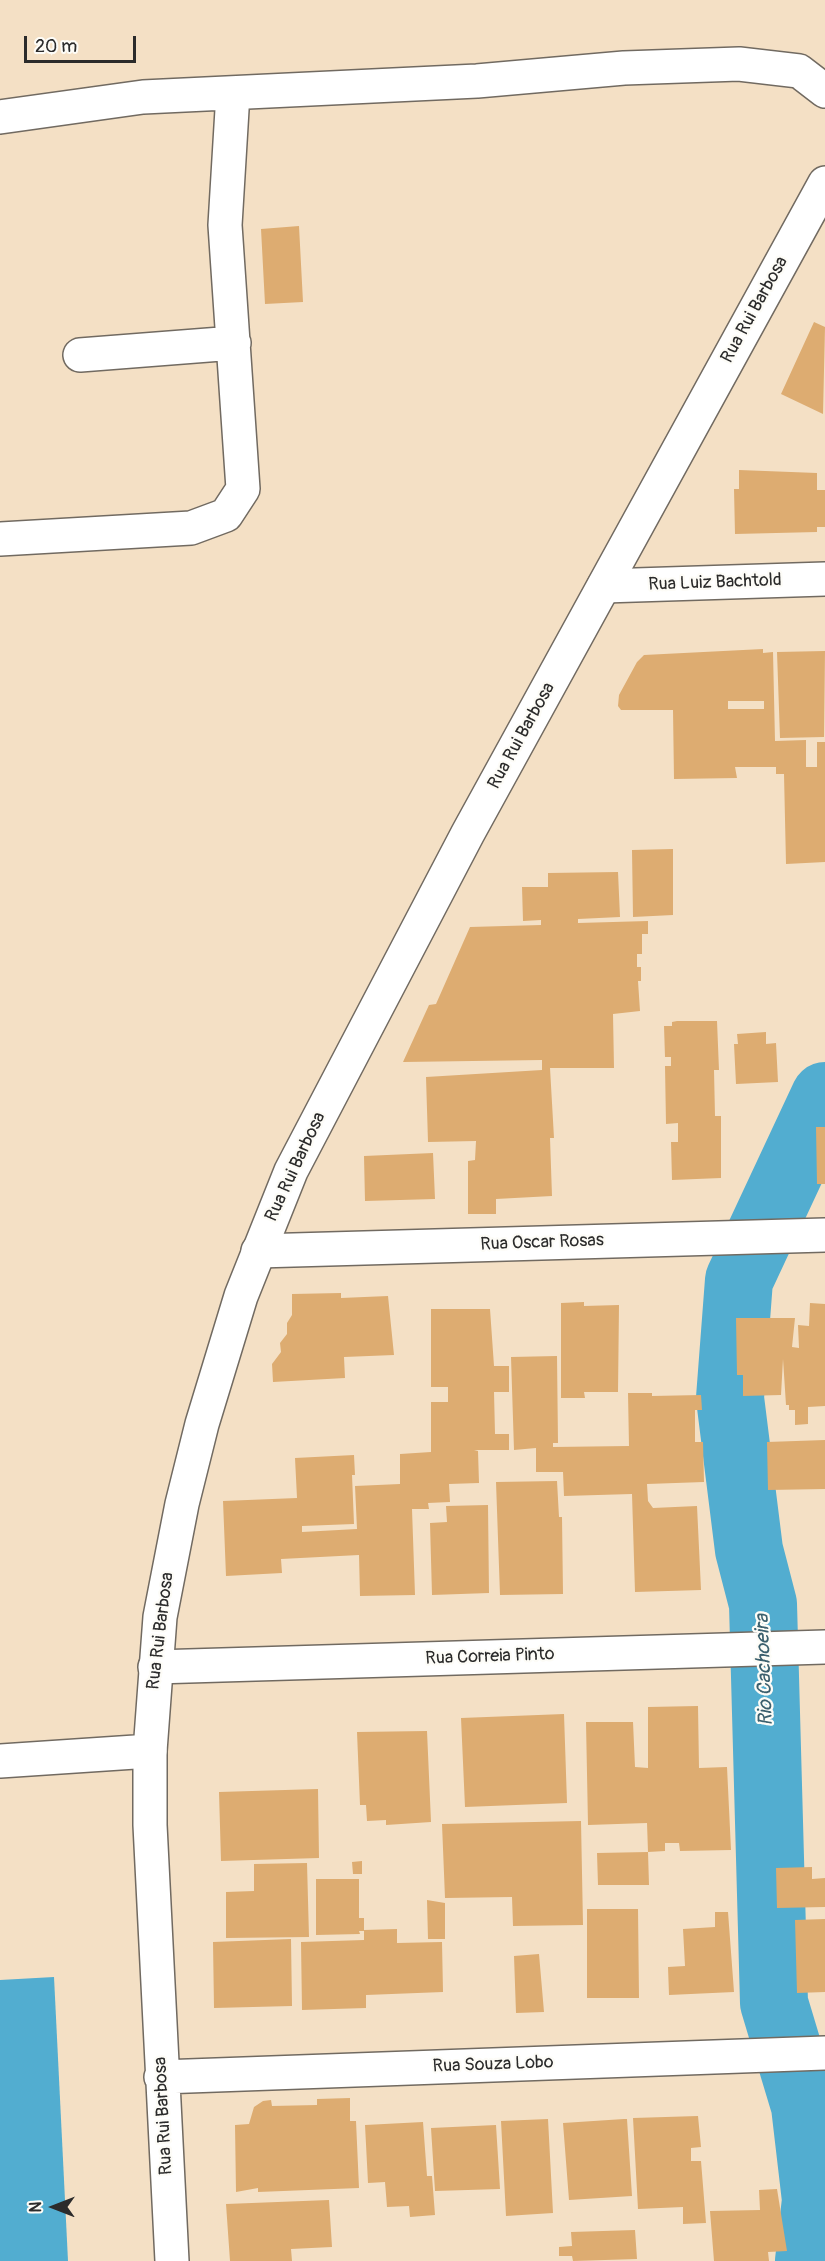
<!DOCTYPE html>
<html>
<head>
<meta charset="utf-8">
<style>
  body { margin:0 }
  #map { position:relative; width:825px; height:2261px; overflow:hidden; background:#f4e0c5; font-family:Pangolin,sans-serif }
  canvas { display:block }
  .north { position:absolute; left:24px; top:2177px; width:60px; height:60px; -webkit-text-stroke:4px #fdfcf7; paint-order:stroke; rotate:270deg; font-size:16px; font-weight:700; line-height:24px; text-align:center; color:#2b2b2b }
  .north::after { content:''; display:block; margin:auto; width:21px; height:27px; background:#2b2b2b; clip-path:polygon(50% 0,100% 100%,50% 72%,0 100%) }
  .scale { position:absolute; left:24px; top:36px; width:112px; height:27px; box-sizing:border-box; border:3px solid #2b2b2b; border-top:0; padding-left:8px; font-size:18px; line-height:21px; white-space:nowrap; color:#2b2b2b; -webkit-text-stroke:4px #fdfcf7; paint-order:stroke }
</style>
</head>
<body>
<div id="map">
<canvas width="825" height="2261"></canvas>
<div class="north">N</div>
<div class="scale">20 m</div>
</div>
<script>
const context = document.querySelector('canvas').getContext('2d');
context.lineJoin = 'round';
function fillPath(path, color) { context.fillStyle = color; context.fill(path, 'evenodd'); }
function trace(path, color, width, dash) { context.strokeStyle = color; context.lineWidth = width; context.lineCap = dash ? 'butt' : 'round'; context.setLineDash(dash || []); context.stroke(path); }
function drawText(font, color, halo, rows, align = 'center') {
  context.font = font + ' Pangolin,sans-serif'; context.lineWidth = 4.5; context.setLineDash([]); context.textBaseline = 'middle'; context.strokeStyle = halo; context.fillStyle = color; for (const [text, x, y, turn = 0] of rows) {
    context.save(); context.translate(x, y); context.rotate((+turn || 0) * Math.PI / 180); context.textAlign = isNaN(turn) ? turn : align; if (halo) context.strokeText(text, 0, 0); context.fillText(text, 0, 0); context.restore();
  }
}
fillPath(new Path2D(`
  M54,1977L68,2261H0V1980Z`), '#52add0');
trace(new Path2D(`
  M809,2261L816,2200L805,2106L774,2003L763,1604L749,1550L730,1398L739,1280L825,1096`), '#52add0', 68);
fillPath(new Path2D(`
  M299,226L303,302L265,304L261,229Z
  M814,322L825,327L823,414L781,394Z
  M739,470L817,473V490H825V527H817V532L735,534L734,489H739Z
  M763,649V653L773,652L775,741L806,740V767H817V742H825V862L786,864L784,774H776V767H735L737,778L674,779L673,710H621L618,706L619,695L637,662L644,655ZM728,701H764V709H728Z
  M825,651L824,737L780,738L777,652Z
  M673,849V915L633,917L632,850Z
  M618,872L620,917L578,919V923L648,921V934H642V954H637V967H641V981H638L640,1011L613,1014L614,1068H550L554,1138H550L552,1196L496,1199V1214H468V1161L475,1160L476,1141L428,1142L426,1077L542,1070V1060L403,1062L429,1005L436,1004L470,927L541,925V920L523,921L522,887H548V873Z
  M717,1021L719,1070H714L715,1116H721V1178L672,1180L671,1142H678V1123L666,1124L665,1066H671V1057H665L664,1026H672V1022L677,1021Z
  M766,1032V1044L776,1043L778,1082L736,1084L734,1044H738L737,1034Z
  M816,1127H825V1184H817Z
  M433,1153L435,1199L365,1201L364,1156Z
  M341,1293V1298L388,1296L394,1355L344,1357L345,1378L273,1382L272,1364L281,1352L280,1343L287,1334V1323L292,1315V1294Z
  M584,1302V1306L619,1305L618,1392H584L585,1398H561V1303Z
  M810,1303L825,1304V1406L808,1407V1424L795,1425V1410H789V1405H786L783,1359L781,1395L743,1396V1375H737L736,1318H795L792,1347L799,1348L798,1325L809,1326Z
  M431,1309H490L494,1366H509V1392H494L495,1434H509V1450H474L478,1451L479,1483L449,1484L450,1502L428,1503L429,1509H412L415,1595L360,1596L359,1555L281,1559L282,1573L226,1576L223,1501L297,1498L295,1458L354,1455L355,1475H352L354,1524L302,1526V1532L357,1529L355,1486L400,1484V1454L431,1452V1402H448V1387H431Z
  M557,1356L558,1443H553V1447L629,1446L628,1393H652V1396L701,1395L702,1410H695V1442H703L704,1482L647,1484L648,1501L653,1508L697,1506L701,1590L635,1592L632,1494L564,1496L563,1472H536V1448L514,1450L511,1357Z
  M825,1440V1489L768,1490L767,1442Z
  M557,1481L559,1517H562L563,1594L500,1595L496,1482Z
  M488,1505L489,1593L432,1595L430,1523L447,1522L446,1506Z
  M698,1706L699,1768L727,1767L731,1850L680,1851L679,1843H665V1851L648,1852L647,1823L588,1825L586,1722H633L635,1767L648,1768V1707Z
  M564,1714L567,1803L465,1807L461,1718Z
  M427,1731L431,1822L386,1825V1820L367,1821L366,1805H360L357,1732Z
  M318,1789L319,1858L221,1861L219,1792Z
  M581,1821L583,1925L513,1926L512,1897L445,1898L442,1824Z
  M648,1852L649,1885H598L597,1853Z
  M362,1861V1874H353L352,1862Z
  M307,1863L309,1937L226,1938V1892L254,1891V1864Z
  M812,1867V1879L825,1878V1907L777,1908L776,1868Z
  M316,1879H359V1918H364V1930L397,1929V1943L442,1942L443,1992L366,1995V2008L302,2010L301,1942L364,1940V1931H359L360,1934L316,1935Z
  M427,1900L445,1903V1939H428Z
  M587,1909H638L639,1998H587Z
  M715,1912H728L734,1992L669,1995L668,1967L685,1966L683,1929L715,1927Z
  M825,1919V1992L797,1993L795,1920Z
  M291,1939L292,2006L214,2008L213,1942Z
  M539,1954L544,2012L516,2013L514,1956Z
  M350,2098V2121H356L359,2188L258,2192V2188L236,2192L235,2125L249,2124L254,2107L263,2101L271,2100L272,2106L317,2105V2099Z
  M698,2116L701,2147L691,2148V2161H701L706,2223L683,2224V2207L638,2209L633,2118Z
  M548,2119L553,2213L506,2216L501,2121Z
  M624,2119H627L632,2196L569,2200L563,2123Z
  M423,2122L427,2176H432L435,2215L410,2217L409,2206L387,2207L385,2182L368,2183L365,2125Z
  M496,2125L500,2189L435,2191L431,2128Z
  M777,2189L787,2251L768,2252L769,2261H714L710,2211L760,2210L759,2190Z
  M329,2200L332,2247L291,2249L292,2261H230L226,2204Z
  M635,2230L637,2259L573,2261L572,2256H559V2247L572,2246L571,2232Z`), '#ddac71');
const minor = new Path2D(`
  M0,117L143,97L477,81L624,68L739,64L799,71L825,91
  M80,355L234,343
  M0,539L191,528L226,515L243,489L225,225L233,93
  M604,586L825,579
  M258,1251L825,1235
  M155,1667L825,1647
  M150,1751V1825L172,2261
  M161,2077L825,2053`);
const major = new Path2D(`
  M0,1761L150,1751L160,1617L182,1504L202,1424L241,1296L291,1171L468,833L825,183`);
trace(minor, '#716a61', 36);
trace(major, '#716a61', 36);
trace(minor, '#fff', 33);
trace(major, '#fff', 33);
drawText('18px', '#2b2b2b', '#fdfcf7', [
  ["Rua Rui Barbosa",755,310,-61],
  ["Rua Luiz Bachtold",715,583,-2],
  ["Rua Rui Barbosa",522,736,-61],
  ["Rua Rui Barbosa",296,1167,-65],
  ["Rua Oscar Rosas",542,1243,-2],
  ["Rua Rui Barbosa",161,1631,-83],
  ["Rua Correia Pinto",490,1657,-2],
  ["Rua Souza Lobo",493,2065,-2],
  ["Rua Rui Barbosa",164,2116,-93]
]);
drawText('italic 20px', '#3b5f6d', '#fdfcf7', [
  ["Rio Cachoeira",765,1670,-92]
]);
</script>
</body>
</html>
